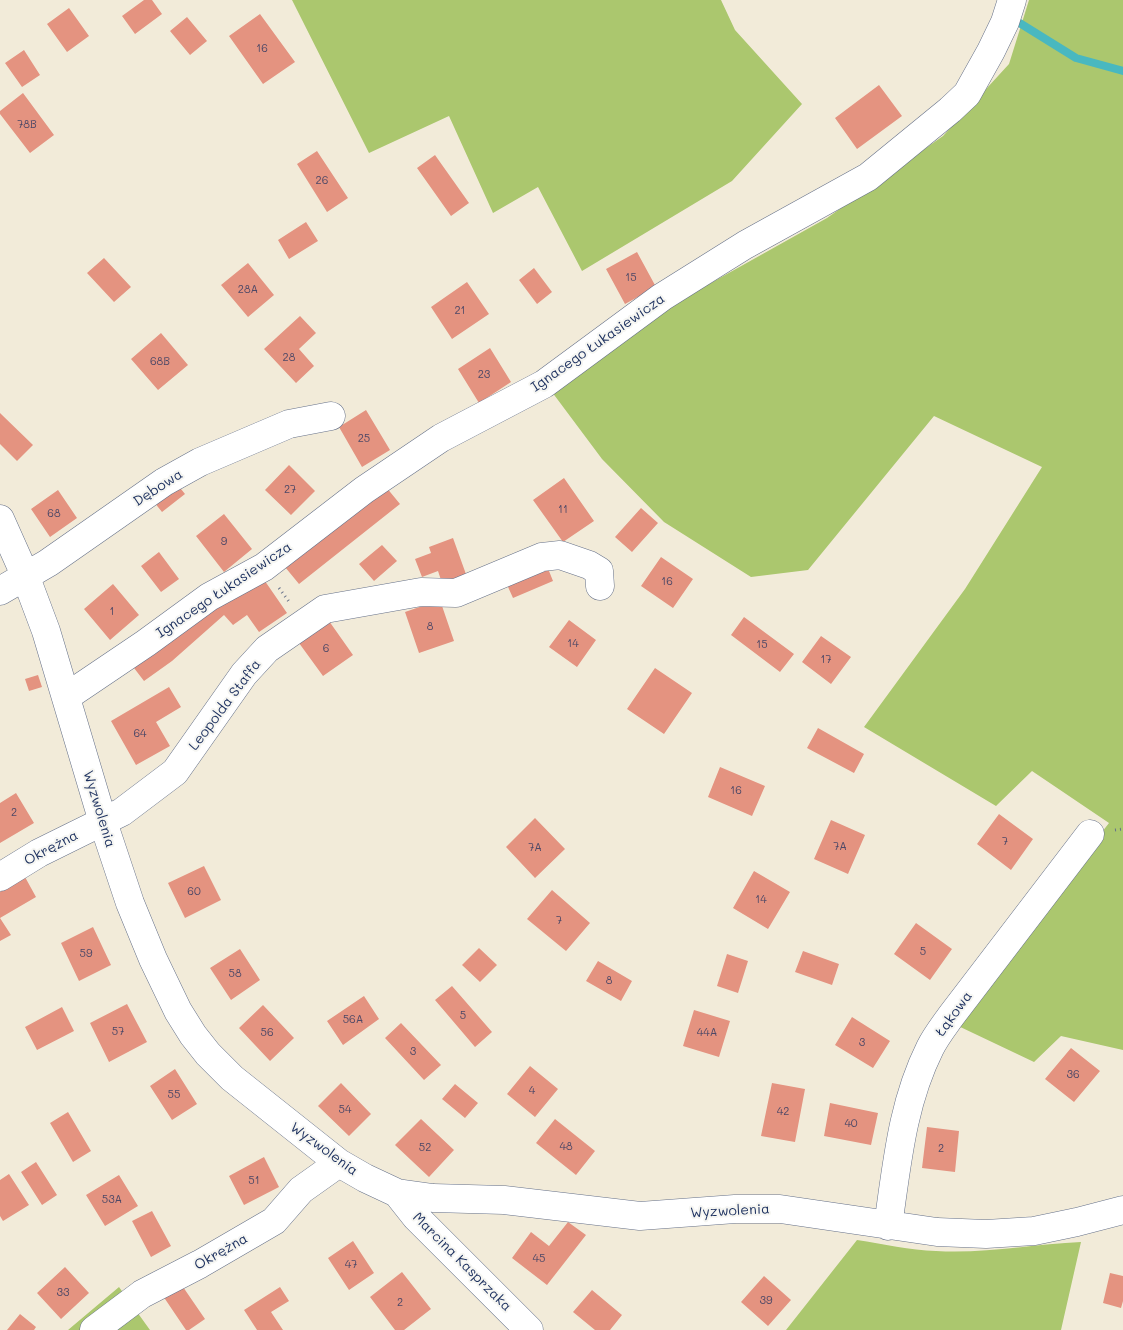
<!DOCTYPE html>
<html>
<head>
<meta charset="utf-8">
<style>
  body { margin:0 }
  canvas { display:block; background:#f2ebd9 }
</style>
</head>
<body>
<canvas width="1123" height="1330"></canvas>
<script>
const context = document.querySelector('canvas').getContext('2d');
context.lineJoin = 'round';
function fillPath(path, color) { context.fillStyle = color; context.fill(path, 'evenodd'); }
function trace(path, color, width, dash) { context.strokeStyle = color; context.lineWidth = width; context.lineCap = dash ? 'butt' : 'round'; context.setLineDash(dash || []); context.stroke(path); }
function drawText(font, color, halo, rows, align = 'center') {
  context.font = font + ' Mali,sans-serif'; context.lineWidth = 4; context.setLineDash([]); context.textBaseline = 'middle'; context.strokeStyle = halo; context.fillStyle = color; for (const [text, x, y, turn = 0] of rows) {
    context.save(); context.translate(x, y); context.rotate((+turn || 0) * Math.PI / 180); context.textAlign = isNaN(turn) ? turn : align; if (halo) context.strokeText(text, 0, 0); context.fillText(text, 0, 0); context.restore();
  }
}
fillPath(new Path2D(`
  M292,0H721L735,30L802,104L732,181L582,271L538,187L493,213L449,116L369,153Z
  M1029,0H1123V1050L1061,1036L1034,1062L954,1024L1109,823L1032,771L996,806L864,727L965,589L1042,467L934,416L808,570L751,577L664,522L602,459L549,388L668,307L827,218L943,136L1009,64Z
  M857,1240C883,1244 910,1250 936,1251C985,1254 1033,1244 1081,1242L1061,1330H786Z
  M119,1287L150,1330H68Z`), '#abc76e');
trace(new Path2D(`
  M1018,22L1076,58L1123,71`), '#49b8c0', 8);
fillPath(new Path2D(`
  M144,0H152L162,14L135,34L122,16Z
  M69,8L89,36L67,52L47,24Z
  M260,14L295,62L263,84L229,36Z
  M187,17L207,41L190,55L170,31Z
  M24,50L40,75L22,87L5,63Z
  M879,85L902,116L857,149L835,118Z
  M23,93L54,135L30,153L0,114V111Z
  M317,151L348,198L327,212L297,164Z
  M435,155L469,203L451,216L417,168Z
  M306,222L318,241L289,259L278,240Z
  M637,252L656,287L625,304L606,269Z
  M104,258L131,287L114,302L87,273Z
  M248,263L274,295L248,317L221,285Z
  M534,268L552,292L537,304L519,280Z
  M467,282L489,314L452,339L431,307Z
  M300,316L316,333L299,349L314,366L296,383L264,349Z
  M161,333L188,365L158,390L131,359Z
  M490,348L511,382L479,403L458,369Z
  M366,410L390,450L362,467L339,427Z
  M0,413L33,445L17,461L0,444Z
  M289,465L315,491L291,515L265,490Z
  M564,478L594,521L563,542L533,500Z
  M173,479L185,494L162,512L150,497Z
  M386,487L400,504L299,584L285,567Z
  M58,490L77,518L50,537L31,509Z
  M641,508L658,523L632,552L615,537Z
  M224,514L252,549L224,572L196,536Z
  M453,538L467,577L443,586L438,571L422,577L415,559L431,553L429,547Z
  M382,545L397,561L374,581L359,564Z
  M159,552L179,579L161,592L141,566Z
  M661,557L693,579L673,608L641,586Z
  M545,561L553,581L513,598L504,578Z
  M258,571L287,613L259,632L247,615L233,625L224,615L172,661L144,681L134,668Z
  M113,584L139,615L110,640L84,609Z
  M440,600L454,641L419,653L405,612Z
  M744,617L794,654L780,672L731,635Z
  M569,620L596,640L577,667L549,647Z
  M329,621L353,655L323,676L299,643Z
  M821,636L851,657L831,684L802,662Z
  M655,668L692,693L664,734L627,709Z
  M38,675L42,687L29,691L25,679Z
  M169,687L181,707L156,722L170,746L136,765L111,721Z
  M818,728L864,754L854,773L807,748Z
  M720,767L765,786L752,816L708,797Z
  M16,793L34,823L0,843V803Z
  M999,814L1033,839L1011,870L977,844Z
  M535,818L565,849L535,878L506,847Z
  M831,820L865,835L848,874L814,859Z
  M204,866L221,900L185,918L168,883Z
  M754,871L790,892L768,929L733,908Z
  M25,877L36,897L0,918L11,935L0,941V892Z
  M552,890L590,923L566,951L527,919Z
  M916,923L952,949L930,980L894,954Z
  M93,927L111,965L79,981L61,943Z
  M479,948L497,965L480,982L462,965Z
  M240,949L260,980L231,1000L210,968Z
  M803,951L839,964L832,985L795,972Z
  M727,954L748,961L738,993L717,986Z
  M598,961L632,981L621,1001L586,981Z
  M452,986L492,1032L475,1047L435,1000Z
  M364,996L379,1019L343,1045L327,1021Z
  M127,1004L147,1042L109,1062L90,1023Z
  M263,1005L294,1038L270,1061L239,1028Z
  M62,1007L74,1031L37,1050L25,1027Z
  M694,1010L730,1021L719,1057L683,1046Z
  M852,1017L890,1041L873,1068L835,1045Z
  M401,1023L441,1065L424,1080L385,1038Z
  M1071,1048L1100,1071L1074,1102L1045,1079Z
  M530,1066L558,1089L535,1117L507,1094Z
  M175,1069L197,1104L172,1120L150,1086Z
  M341,1083L371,1114L349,1136L318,1106Z
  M772,1083L805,1089L795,1142L761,1136Z
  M455,1084L478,1103L465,1118L442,1099Z
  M830,1103L878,1113L871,1145L824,1136Z
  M68,1112L91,1151L73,1162L50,1123Z
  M421,1119L454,1150L429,1177L395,1145Z
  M555,1119L595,1151L576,1175L536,1143Z
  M927,1127L959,1131L955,1172L922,1168Z
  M264,1157L279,1187L244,1205L229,1176Z
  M36,1162L57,1195L42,1205L21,1172Z
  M9,1174L29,1205L3,1221L0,1216V1180Z
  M119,1175L138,1206L105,1226L86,1195Z
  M152,1211L171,1246L151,1257L132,1221Z
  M568,1222L586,1235L547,1285L512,1258L531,1232L549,1246Z
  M353,1241L374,1273L349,1290L328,1258Z
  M65,1267L89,1293L61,1319L37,1293Z
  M402,1272L431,1309L404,1330H395L370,1297Z
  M1110,1273L1123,1276V1301L1121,1308L1103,1303Z
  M764,1276L791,1300L768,1326L741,1302Z
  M181,1284L205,1319L189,1330H186L163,1296Z
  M280,1287L289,1301L271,1312L283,1330H257L244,1310Z
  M592,1290L622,1315L610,1330H595L573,1312Z
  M20,1314L36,1327L34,1330H7Z`), '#e49380');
const minor = new Path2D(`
  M0,519L25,575L46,631L103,822L130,903L153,959L178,1011L193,1035L208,1054L232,1078L339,1163L365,1178L397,1193L433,1198L504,1200L640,1216L735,1209H780L937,1232L986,1234L1034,1231L1077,1222L1123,1210
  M0,591L48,563L164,482L200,462L289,424L331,416
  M66,697L146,643L209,597L264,567L364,490L441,438L544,384L662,297L745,245L868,177L950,110L967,94L991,51L1005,22L1012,0
  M0,877L39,853L122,812L175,772L244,674L267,649L325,609L421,592L456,593L542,557L560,555L589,565L599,571L600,586
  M397,1193L416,1217L529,1330
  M888,1226C897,1164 902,1104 930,1048C936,1036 944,1026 951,1016L1090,834
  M94,1330L142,1294L200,1264L274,1221L301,1190L339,1163`);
trace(minor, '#667189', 29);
trace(new Path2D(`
  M279,588L290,603
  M1115,830L1123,829`), '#667189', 3, [1, 4]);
trace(minor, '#fff', 28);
drawText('11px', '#4d4866', null, [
  ["16",262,49],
  ["78B",27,125],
  ["26",322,181],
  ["15",631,278],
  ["28A",248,290],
  ["21",460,311],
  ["28",289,358],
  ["68B",160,362],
  ["23",484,375],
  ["25",364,439],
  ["27",290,490],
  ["11",563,510],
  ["68",54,514],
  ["9",224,542],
  ["16",667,582],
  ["1",112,612],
  ["8",430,627],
  ["14",573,644],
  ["15",762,645],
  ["6",326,649],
  ["17",826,660],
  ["64",140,734],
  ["16",736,791],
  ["2",14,813],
  ["7",1005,842],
  ["7A",840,847],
  ["7A",535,848],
  ["60",194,892],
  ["14",761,900],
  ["7",559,921],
  ["5",923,952],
  ["59",86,954],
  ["58",235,974],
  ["8",609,981],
  ["5",463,1016],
  ["56A",353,1020],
  ["57",118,1032],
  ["56",267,1033],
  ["44A",707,1033],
  ["3",862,1043],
  ["3",413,1052],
  ["36",1073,1075],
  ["4",532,1091],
  ["55",174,1095],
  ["54",345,1110],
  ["42",783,1112],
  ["40",851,1124],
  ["48",566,1147],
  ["52",425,1148],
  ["2",941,1149],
  ["51",254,1181],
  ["53A",112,1200],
  ["45",539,1259],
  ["47",351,1265],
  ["33",63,1293],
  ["39",766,1301],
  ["2",400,1303]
]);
drawText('14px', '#1b2f5e', '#f6f6f2', [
  ["Ignacego Łukasiewicza",598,343,-35],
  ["Dębowa",158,488,-33],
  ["Ignacego Łukasiewicza",224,590,-34],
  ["Leopolda Staffa",225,705,-53],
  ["Wyzwolenia",99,809,73],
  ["Okrężna",51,848,-28],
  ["Łąkowa",954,1014,-54],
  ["Wyzwolenia",324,1149,36],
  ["Wyzwolenia",730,1211,-3],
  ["Okrężna",221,1252,-30],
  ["Marcina Kasprzaka",462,1262,45]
]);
</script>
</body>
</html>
